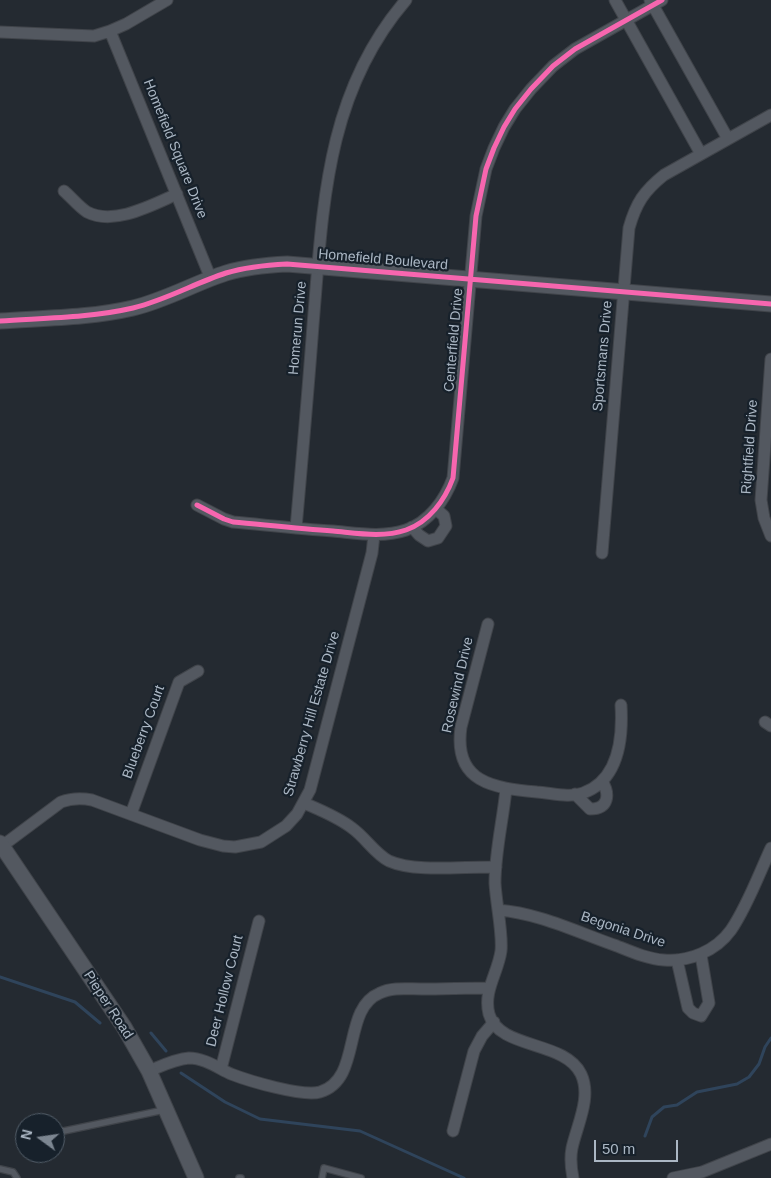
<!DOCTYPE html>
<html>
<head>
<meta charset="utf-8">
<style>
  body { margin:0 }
  #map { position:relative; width:771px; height:1178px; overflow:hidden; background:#242a31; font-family:Arial,sans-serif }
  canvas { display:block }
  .north { position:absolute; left:15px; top:1113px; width:50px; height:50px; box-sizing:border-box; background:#17212b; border:1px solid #525d68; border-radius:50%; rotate:284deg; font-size:14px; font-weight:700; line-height:20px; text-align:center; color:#abb7c4 }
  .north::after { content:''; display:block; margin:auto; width:18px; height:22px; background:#7c8691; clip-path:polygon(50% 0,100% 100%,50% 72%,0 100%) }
  .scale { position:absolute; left:594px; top:1140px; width:84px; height:22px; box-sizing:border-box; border:2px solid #abb7c4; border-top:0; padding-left:6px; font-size:15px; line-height:18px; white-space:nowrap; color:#abb7c4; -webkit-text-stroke:4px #17212b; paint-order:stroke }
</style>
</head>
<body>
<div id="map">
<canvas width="771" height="1178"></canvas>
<div class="north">N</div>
<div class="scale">50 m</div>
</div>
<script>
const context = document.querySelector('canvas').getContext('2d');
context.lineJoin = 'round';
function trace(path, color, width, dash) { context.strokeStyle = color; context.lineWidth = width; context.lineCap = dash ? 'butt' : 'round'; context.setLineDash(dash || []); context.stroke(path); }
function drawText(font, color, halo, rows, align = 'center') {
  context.font = font + ' Arial,sans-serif'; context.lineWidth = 4.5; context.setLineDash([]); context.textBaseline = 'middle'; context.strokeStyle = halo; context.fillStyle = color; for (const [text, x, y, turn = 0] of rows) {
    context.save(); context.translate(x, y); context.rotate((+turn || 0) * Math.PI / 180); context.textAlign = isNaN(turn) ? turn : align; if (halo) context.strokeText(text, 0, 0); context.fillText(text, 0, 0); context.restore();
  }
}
trace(new Path2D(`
  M0,977L75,1002L100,1023
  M151,1033L166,1051
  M181,1073L225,1102L260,1119L360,1131L464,1178
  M645,1136L652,1117L664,1107L677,1105L697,1092L737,1084L749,1077L759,1064L765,1047L771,1038`), '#2f445b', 3);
const service = new Path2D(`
  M59,1132L164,1110
  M0,1169L13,1172L17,1178
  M239,1178H241
  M322,1178L324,1168L361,1178`);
const minor = new Path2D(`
  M615,0L701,154
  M650,0L728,139
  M110,31L211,279
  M0,32L94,36L110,31L126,24L167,0
  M64,191C71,197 79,207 87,212C114,226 152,205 177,194
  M771,359L761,500L764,518L771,536
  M197,505L224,519L233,522C266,525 300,529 333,531C356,533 383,538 406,530C429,522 445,500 453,478L476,216L486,169L494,148L504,127L515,109L531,89L553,66L575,49L662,0
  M412,527L419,535L428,541L438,538L446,526L444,516L436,509
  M296,528C302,460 308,393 313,325C323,208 325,94 406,0
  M602,553L629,228C636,203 644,191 664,175L771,115
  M488,624L461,727C453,783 494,788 537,792C552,793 569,798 583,793C619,780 623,738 621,705
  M765,722L771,726
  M506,789C503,820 495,852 495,883C496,903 503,934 501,951C498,973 483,991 489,1014C499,1050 565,1040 581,1074C592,1097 577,1125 572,1148C570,1158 571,1168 573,1178
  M575,794L590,809C609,809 610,794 602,781
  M304,803C320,810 338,817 352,828C365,837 375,854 389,861C416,873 465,866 496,867
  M131,814L179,682L198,671
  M2,846L61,802C72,798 81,798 92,800L200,840L223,846L235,847L261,842L286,826L297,814L310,790L372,553L374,535
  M498,910C539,913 579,933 617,946C632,952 648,959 664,960C689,962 716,951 731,930C747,907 759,874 771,848
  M677,960L688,1008L693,1013L701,1016L709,1003L701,955
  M221,1069L259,921
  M149,1071C161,1066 175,1059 189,1058C204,1058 218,1068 231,1074C249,1081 303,1097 320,1092C363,1079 341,1009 380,993C392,987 408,989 421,989C444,989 466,988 489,988
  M453,1131L474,1051L482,1036L494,1022
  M673,1178L702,1172L771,1144`);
const tertiary = new Path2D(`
  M0,321C44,318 90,318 133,308C166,300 195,283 226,273C246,267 267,265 287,264L771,304
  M0,843L124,1027L149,1071L196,1178`);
trace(service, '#40444a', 8);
trace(minor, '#40444a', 13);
trace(tertiary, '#40444a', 17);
trace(service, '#535860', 5.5);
trace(minor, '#535860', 11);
trace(tertiary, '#535860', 15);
trace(new Path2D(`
  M0,321C44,318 90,318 133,308C166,300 195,283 226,273C246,267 267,265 287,264L771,304
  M197,505L224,519L233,522C266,525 300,529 333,531C356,533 383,538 406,530C429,522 445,500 453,478L476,216L486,169L494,148L504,127L515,109L531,89L553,66L575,49L662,0`), '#f766af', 5);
drawText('14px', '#abb7c4', '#17212b', [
  ["Homefield Square Drive",175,149,68],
  ["Homefield Boulevard",383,260,5],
  ["Homerun Drive",298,328,-85],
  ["Centerfield Drive",454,340,-85],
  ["Sportsmans Drive",603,356,-85],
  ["Rightfield Drive",750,447,-86],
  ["Rosewind Drive",458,685,-77],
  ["Strawberry Hill Estate Drive",312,714,-74],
  ["Blueberry Court",144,732,-70],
  ["Begonia Drive",623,930,18],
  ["Deer Hollow Court",225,991,-76],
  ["Pieper Road",108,1005,57]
]);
</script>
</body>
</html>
